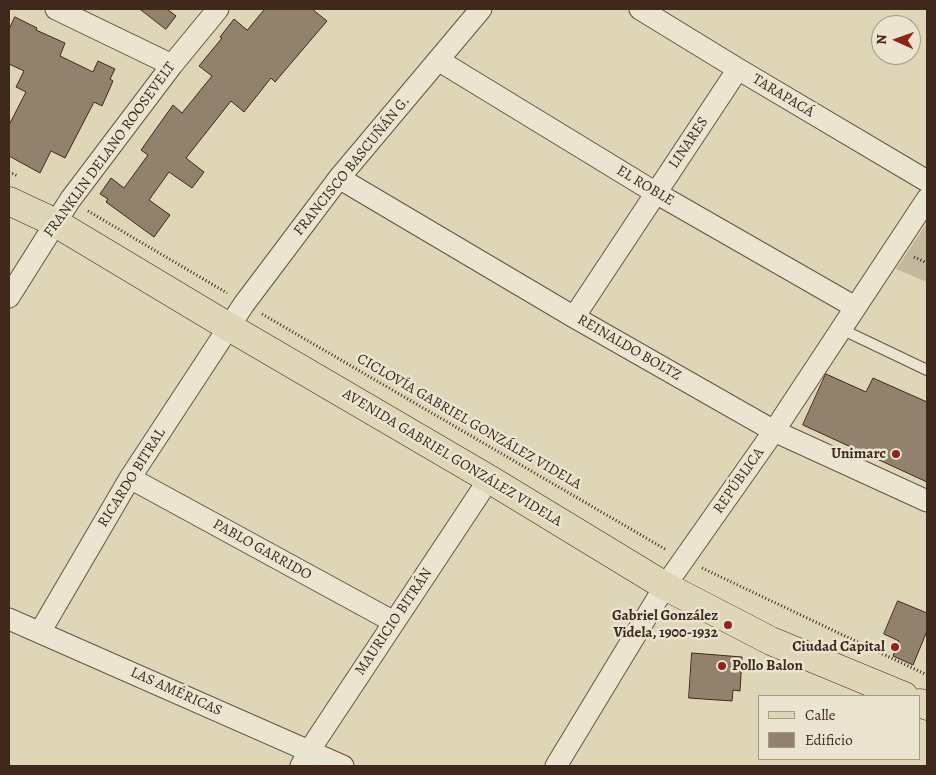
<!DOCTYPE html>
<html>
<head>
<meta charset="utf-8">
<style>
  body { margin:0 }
  #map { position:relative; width:936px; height:775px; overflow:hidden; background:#dfd5b7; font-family:Alegreya,serif }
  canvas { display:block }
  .frame { position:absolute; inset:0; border:10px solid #3f281c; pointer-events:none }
  .legend { position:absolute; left:758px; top:695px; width:162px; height:65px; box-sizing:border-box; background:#eae4d0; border:1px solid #a69988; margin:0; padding:6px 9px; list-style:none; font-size:15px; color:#3f281c }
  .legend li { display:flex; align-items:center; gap:10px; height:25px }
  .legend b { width:25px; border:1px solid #a69988 }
  .north { position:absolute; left:871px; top:15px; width:50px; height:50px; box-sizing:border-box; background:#eae4d0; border:1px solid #a69988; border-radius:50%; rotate:272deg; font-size:14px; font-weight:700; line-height:20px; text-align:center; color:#3f281c }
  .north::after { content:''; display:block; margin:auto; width:18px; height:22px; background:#8f2418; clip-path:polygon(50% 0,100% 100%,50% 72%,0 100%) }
</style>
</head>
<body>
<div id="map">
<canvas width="936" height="775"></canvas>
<div class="frame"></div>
<ul class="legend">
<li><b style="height:6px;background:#dfd5b7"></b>Calle</li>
<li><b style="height:14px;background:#92826d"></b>Edificio</li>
</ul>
<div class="north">N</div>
</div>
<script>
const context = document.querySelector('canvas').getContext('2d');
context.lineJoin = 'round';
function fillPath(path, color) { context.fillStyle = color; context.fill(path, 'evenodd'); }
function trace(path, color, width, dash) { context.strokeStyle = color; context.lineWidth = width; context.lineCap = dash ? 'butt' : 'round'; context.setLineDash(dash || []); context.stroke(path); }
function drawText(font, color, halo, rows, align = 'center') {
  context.font = font + ' Alegreya,serif'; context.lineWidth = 5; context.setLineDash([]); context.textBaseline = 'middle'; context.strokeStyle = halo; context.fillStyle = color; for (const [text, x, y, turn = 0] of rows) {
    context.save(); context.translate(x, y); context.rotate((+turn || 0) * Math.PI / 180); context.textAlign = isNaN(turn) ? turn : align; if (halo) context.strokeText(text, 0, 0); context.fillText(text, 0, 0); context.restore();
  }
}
fillPath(new Path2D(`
  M927,223V282L896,269Z`), '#c4b89d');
const building = new Path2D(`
  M140,9H167L176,16L166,29Z
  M265,9H312L327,21L275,82L271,78L244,112L231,101L186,158L204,172L192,188L169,172L149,200L170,215L154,237L106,202L108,199L100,194L111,178L124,188L148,155L141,150L173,105L182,113L212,76L199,66L222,38L220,37L234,19L247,30Z
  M15,17L37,28L36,30L65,43L60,56L93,72L98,61L115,69L110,79L113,81L102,106L94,102L65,158L51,151L40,173L9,156V125L26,92L16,87L24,71L9,64V30Z
  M826,374L866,392L873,378L927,402V482L803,425Z
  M898,601L927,613V631L913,665L893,656L899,641L884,634Z
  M692,653L742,657L740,691L733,690L732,701L689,698Z`);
fillPath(building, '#92826d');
trace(building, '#3f281c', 1);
const service = new Path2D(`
  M841,329L927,370`);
const minor = new Path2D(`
  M56,9L172,65
  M640,9L738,69L927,181
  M438,60L656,193L855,307
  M339,178L574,317L774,431L927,501
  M9,297L70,200L172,65L218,9
  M574,317L738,69
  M130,478L394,622
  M9,619L343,766
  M40,632L130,478L244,304L339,178L481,9
  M301,766L309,751L489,479
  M556,766L665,586L774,431L927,199`);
const primary = new Path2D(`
  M9,201L54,222L229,327L489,479L665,586L771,641L904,696
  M920,703L927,706`);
trace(service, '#675343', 12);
trace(minor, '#675343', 23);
trace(primary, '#3f281c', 29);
trace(new Path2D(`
  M9,172L18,176
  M88,211L227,293
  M914,257L927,263
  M262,314L665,549
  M702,568L927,675`), '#3f281c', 3, [1, 2.5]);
trace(service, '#eae4d0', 10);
trace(minor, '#eae4d0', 21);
trace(primary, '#dfd5b7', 28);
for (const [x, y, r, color] of [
  [896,454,5,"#8f2418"],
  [728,625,5,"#8f2418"],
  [895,647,5,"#8f2418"],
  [722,666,5,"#8f2418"]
]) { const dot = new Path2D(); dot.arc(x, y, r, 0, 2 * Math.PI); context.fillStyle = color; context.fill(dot); trace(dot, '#eae4d0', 2); }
drawText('15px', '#3f281c', '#eae4d0', [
  ["TARAPACÁ",783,96,31],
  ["LINARES",689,143,-56],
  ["FRANKLIN DELANO ROOSEVELT",110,150,-54],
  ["FRANCISCO BASCUÑÁN G.",352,166,-51],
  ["EL ROBLE",645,186,31],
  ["REINALDO BOLTZ",629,348,30],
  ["CICLOVÍA GABRIEL GONZÁLEZ VIDELA",469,422,30],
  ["AVENIDA GABRIEL GONZÁLEZ VIDELA",452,458,31],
  ["RICARDO BITRAL",132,478,-58],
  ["REPÚBLICA",739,481,-55],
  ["PABLO GARRIDO",262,550,29],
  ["MAURICIO BITRÁN",394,622,-56],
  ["LAS AMÉRICAS",176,692,24]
]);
drawText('bold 15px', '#3f281c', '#eae4d0', [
  ["Unimarc",886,454],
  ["Gabriel González",718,616],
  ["Videla, 1900-1932",718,633],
  ["Ciudad Capital",885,647],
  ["Pollo Balon",732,666,"left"]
], 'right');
</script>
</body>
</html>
